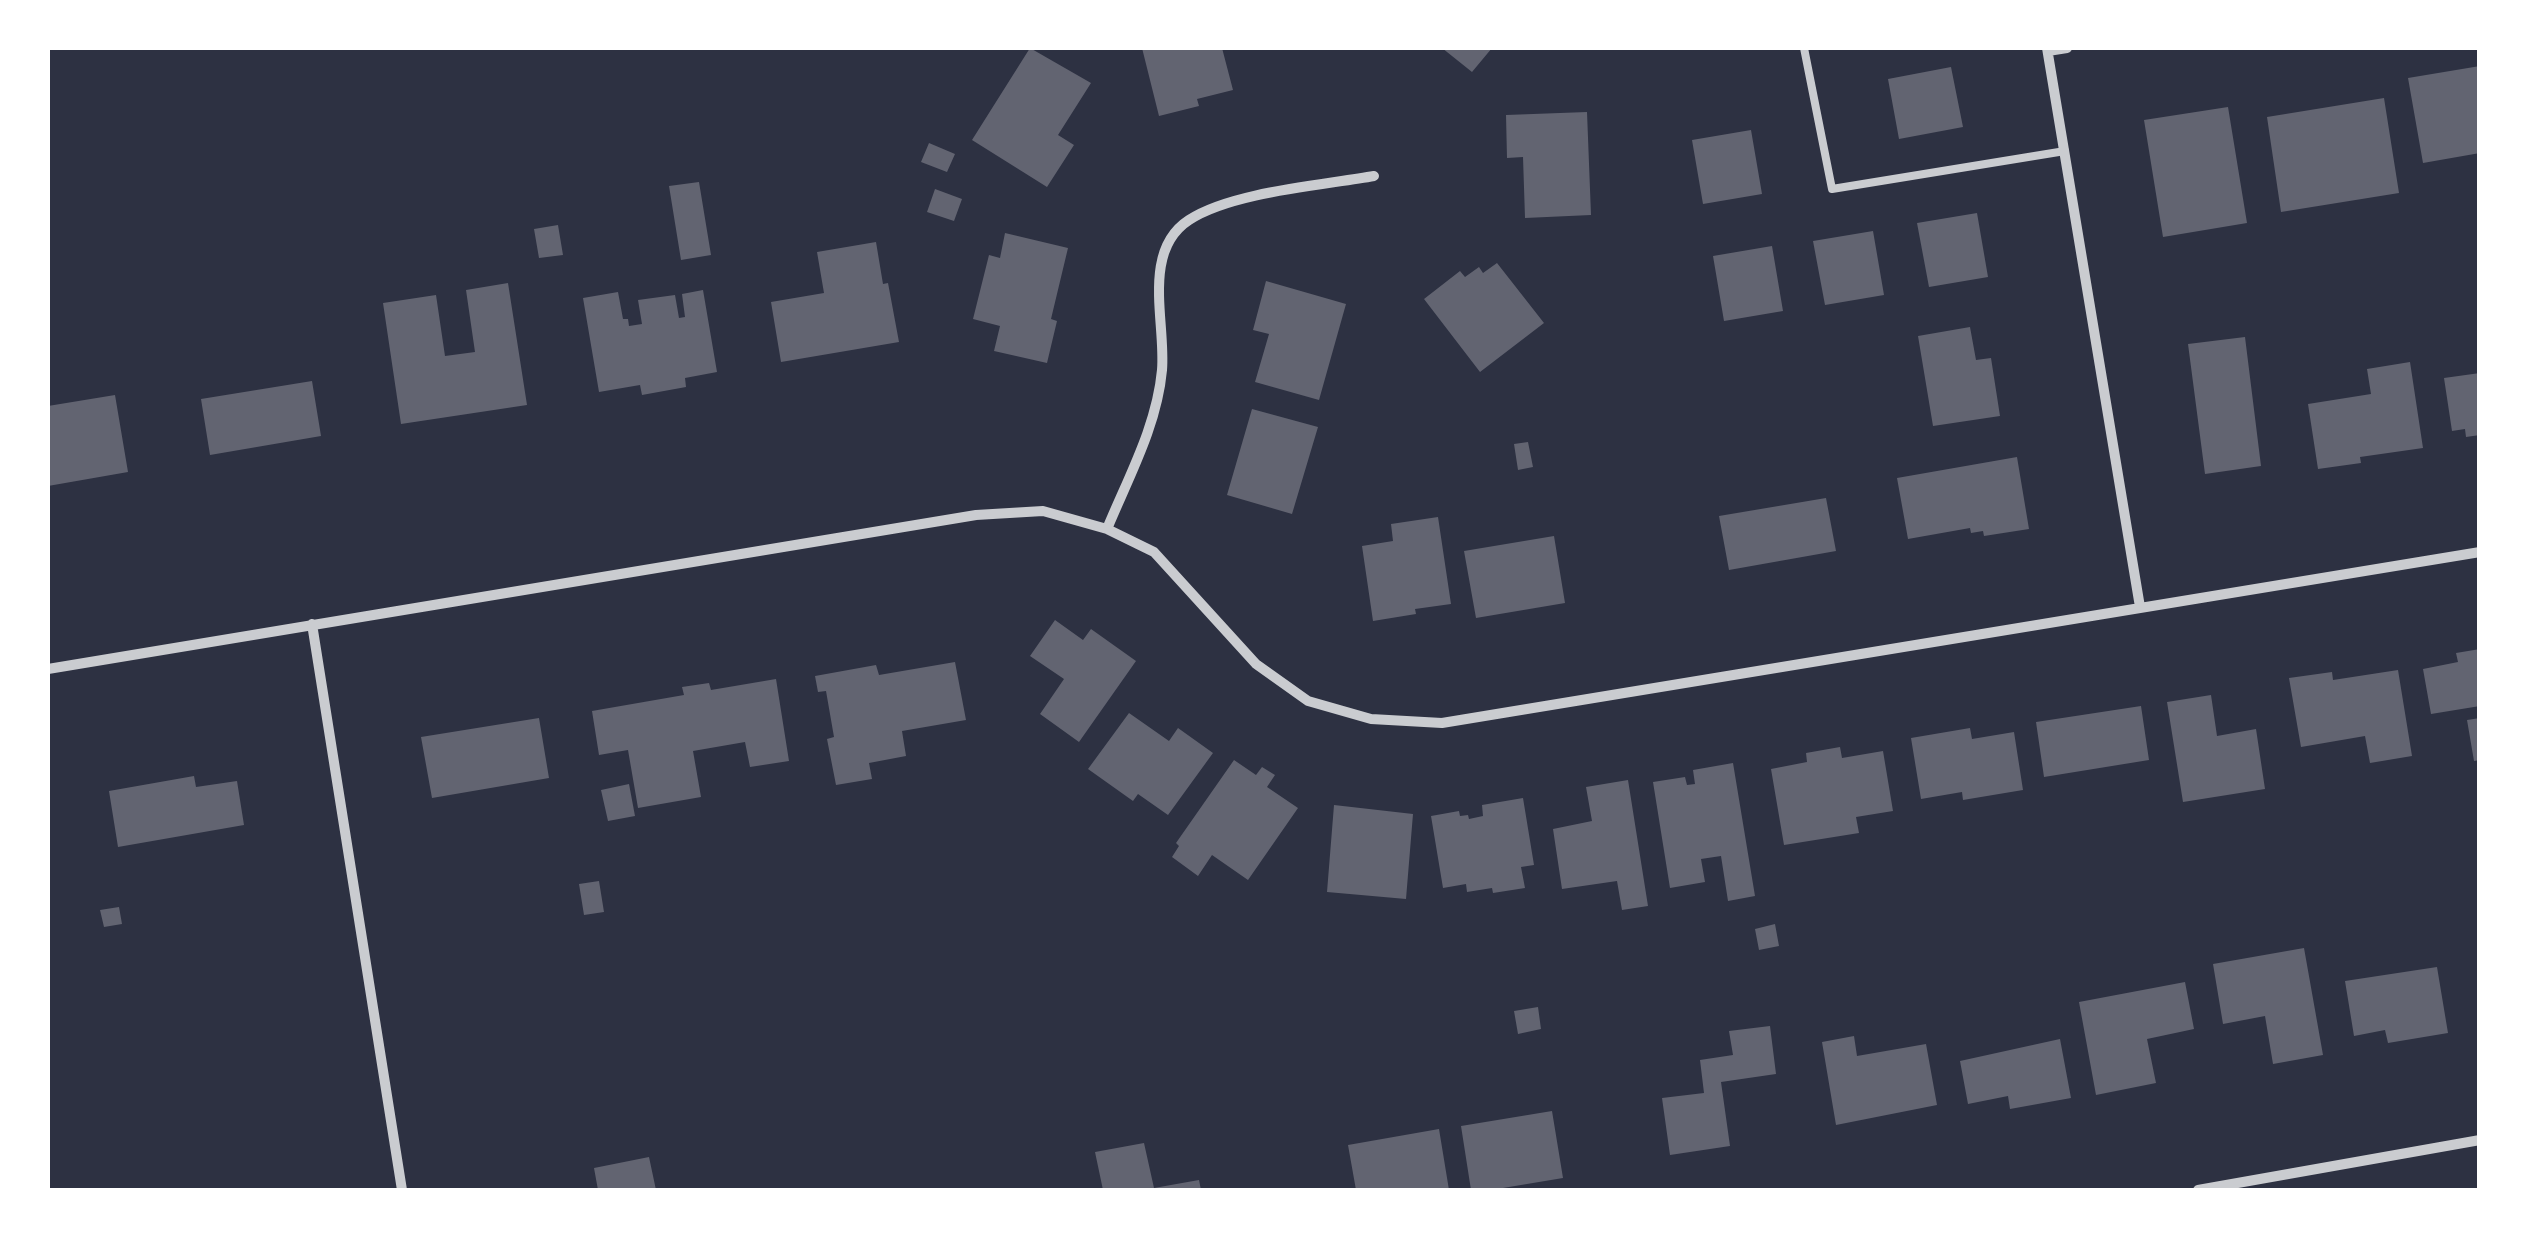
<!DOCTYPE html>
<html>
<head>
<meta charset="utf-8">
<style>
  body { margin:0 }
  #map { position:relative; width:2527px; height:1238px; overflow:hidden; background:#2d3142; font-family:Helvetica,sans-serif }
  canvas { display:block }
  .frame { position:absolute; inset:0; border:50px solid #fff; pointer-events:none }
</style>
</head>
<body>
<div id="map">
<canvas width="2527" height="1238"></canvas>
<div class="frame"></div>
</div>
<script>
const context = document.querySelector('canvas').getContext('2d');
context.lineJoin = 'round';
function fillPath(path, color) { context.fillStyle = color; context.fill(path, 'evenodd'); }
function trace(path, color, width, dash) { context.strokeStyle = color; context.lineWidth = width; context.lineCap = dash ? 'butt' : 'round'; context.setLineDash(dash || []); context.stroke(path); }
fillPath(new Path2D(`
  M1030,48L1091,83L1058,135L1074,145L1047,187L972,140Z
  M1142,48H1222L1233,90L1197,99L1199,106L1159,116Z
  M1442,48H1492L1472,72Z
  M2480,66V153L2423,163L2408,78Z
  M1951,67L1963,127L1899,139L1888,79Z
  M2384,98L2399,193L2281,212L2267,117Z
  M2228,107L2247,223L2163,237L2144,120Z
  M1587,112L1591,215L1525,218L1523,157L1507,158L1506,115Z
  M1751,130L1762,194L1703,204L1692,140Z
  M929,143L955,154L947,172L921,162Z
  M699,182L711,255L681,260L669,186Z
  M935,189L962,199L954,221L927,212Z
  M1977,213L1988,277L1929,287L1917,223Z
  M558,225L563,255L539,258L534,229Z
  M1873,231L1884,295L1825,305L1813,241Z
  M1005,233L1068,248L1051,319L1057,321L1047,363L994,351L1000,326L973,319L989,255L1000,258Z
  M876,242L883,284L888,283L899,342L781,362L771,302L824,293L817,252Z
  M1772,246L1783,311L1724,321L1713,256Z
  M1497,263L1544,323L1480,372L1424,299L1460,271L1465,277L1479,267L1483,273Z
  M1266,281L1346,304L1319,400L1255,382L1269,334L1253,330Z
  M508,283L527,405L401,424L383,303L436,295L445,356L475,352L466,290Z
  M703,290L717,372L685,378L686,387L642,395L640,385L599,392L583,298L618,292L623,319H628L629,326L642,324L638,300L675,295L679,318L685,317L682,294Z
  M1970,327L1976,360L1991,358L2000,416L1933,426L1918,336Z
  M2245,337L2261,466L2205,474L2188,344Z
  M2410,362L2423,448L2360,457L2361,463L2318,469L2308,404L2371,394L2367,369Z
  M2480,373V435L2466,437L2465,429L2452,431L2444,378Z
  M312,381L321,436L210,455L201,399Z
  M115,395L128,472L48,486V406Z
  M1252,409L1318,427L1292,514L1227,495Z
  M1528,442L1533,467L1518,470L1514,444Z
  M2017,457L2029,529L1984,536L1983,531L1971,533L1970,528L1908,539L1897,478Z
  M1826,498L1836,551L1729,570L1719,516Z
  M1438,517L1451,604L1415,609L1416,614L1373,621L1362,546L1393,541L1391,524Z
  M1554,536L1565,603L1476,618L1464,551Z
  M1055,620L1083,640L1091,629L1136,661L1079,742L1040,714L1064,679L1030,656Z
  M2480,649V706L2431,714L2423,669L2458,662L2456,653Z
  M955,662L966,720L902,731L906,756L869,763L872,779L836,785L827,739L834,737L826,691L818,692L815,676L876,665L879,675Z
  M2398,670L2412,756L2370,763L2365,736L2301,747L2289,678L2332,672L2333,680Z
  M776,679L789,761L750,767L745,742L693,751L701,797L638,808L628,750L599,755L592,711L684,695L682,687L709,683L711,690Z
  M2211,695L2217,736L2256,729L2265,789L2183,802L2167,702Z
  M2141,706L2149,760L2044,777L2036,722Z
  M1129,713L1169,741L1178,728L1213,753L1168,815L1138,794L1133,801L1088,769Z
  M539,718L549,778L432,798L421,737Z
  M2480,718V760L2474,761L2467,720Z
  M1970,728L1972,739L2014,732L2023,790L1963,800L1962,792L1921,799L1911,738Z
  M1840,747L1842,758L1883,751L1893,811L1856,817L1859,833L1784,845L1771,769L1807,762L1806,753Z
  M1234,760L1256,775L1262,767L1275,775L1267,787L1298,808L1248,880L1212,855L1198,876L1172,857L1179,846L1176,843Z
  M1733,763L1755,896L1728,901L1721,856L1701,859L1705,882L1670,888L1653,782L1685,777L1687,785L1695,784L1693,770Z
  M194,776L196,787L237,781L244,825L118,847L109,791Z
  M1628,780L1648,906L1622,910L1617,881L1562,889L1553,829L1592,821L1586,787Z
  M629,784L635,816L608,821L601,790Z
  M1523,798L1534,865L1521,867L1525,888L1493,893L1492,888L1467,892L1466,884L1443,888L1431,816L1459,811L1460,816L1468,815L1469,819L1483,816L1482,805Z
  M1334,805L1413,814L1406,899L1327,892Z
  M599,881L604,912L584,915L579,884Z
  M119,907L122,924L104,927L100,910Z
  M1775,924L1779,946L1759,950L1755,929Z
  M2304,948L2323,1055L2273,1064L2265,1016L2223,1024L2213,964Z
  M2437,967L2448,1033L2388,1043L2385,1030L2354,1036L2345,981Z
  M2185,982L2194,1029L2147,1039L2156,1083L2096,1095L2079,1002Z
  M1538,1007L1541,1029L1518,1034L1514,1011Z
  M1770,1026L1776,1074L1721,1082L1730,1146L1670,1155L1662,1098L1704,1093L1700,1060L1733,1055L1729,1031Z
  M1854,1036L1857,1056L1926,1044L1937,1105L1836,1125L1822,1042Z
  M2060,1039L2071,1098L2010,1109L2008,1096L1968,1104L1960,1061Z
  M1552,1111L1563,1178L1491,1190H1471L1461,1126Z
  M1439,1129L1449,1190H1356L1348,1145Z
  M1144,1143L1154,1188L1199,1180L1201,1190H1103L1095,1152Z
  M649,1157L656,1190H598L594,1168Z`), '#626471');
trace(new Path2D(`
  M1804,48L1832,189L2065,151`), '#caccd0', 8);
trace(new Path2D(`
  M2047,48L2140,607
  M2048,51L2067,48
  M1107,529C1128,478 1157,426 1162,370C1166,323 1141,251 1189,220C1231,192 1324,185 1374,176
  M312,624L402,1190
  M48,669L976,515L1043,511L1107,529L1154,552L1256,664L1308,701L1371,719L1442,723L2480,552
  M2198,1190L2480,1140`), '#caccd0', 10);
</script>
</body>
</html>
